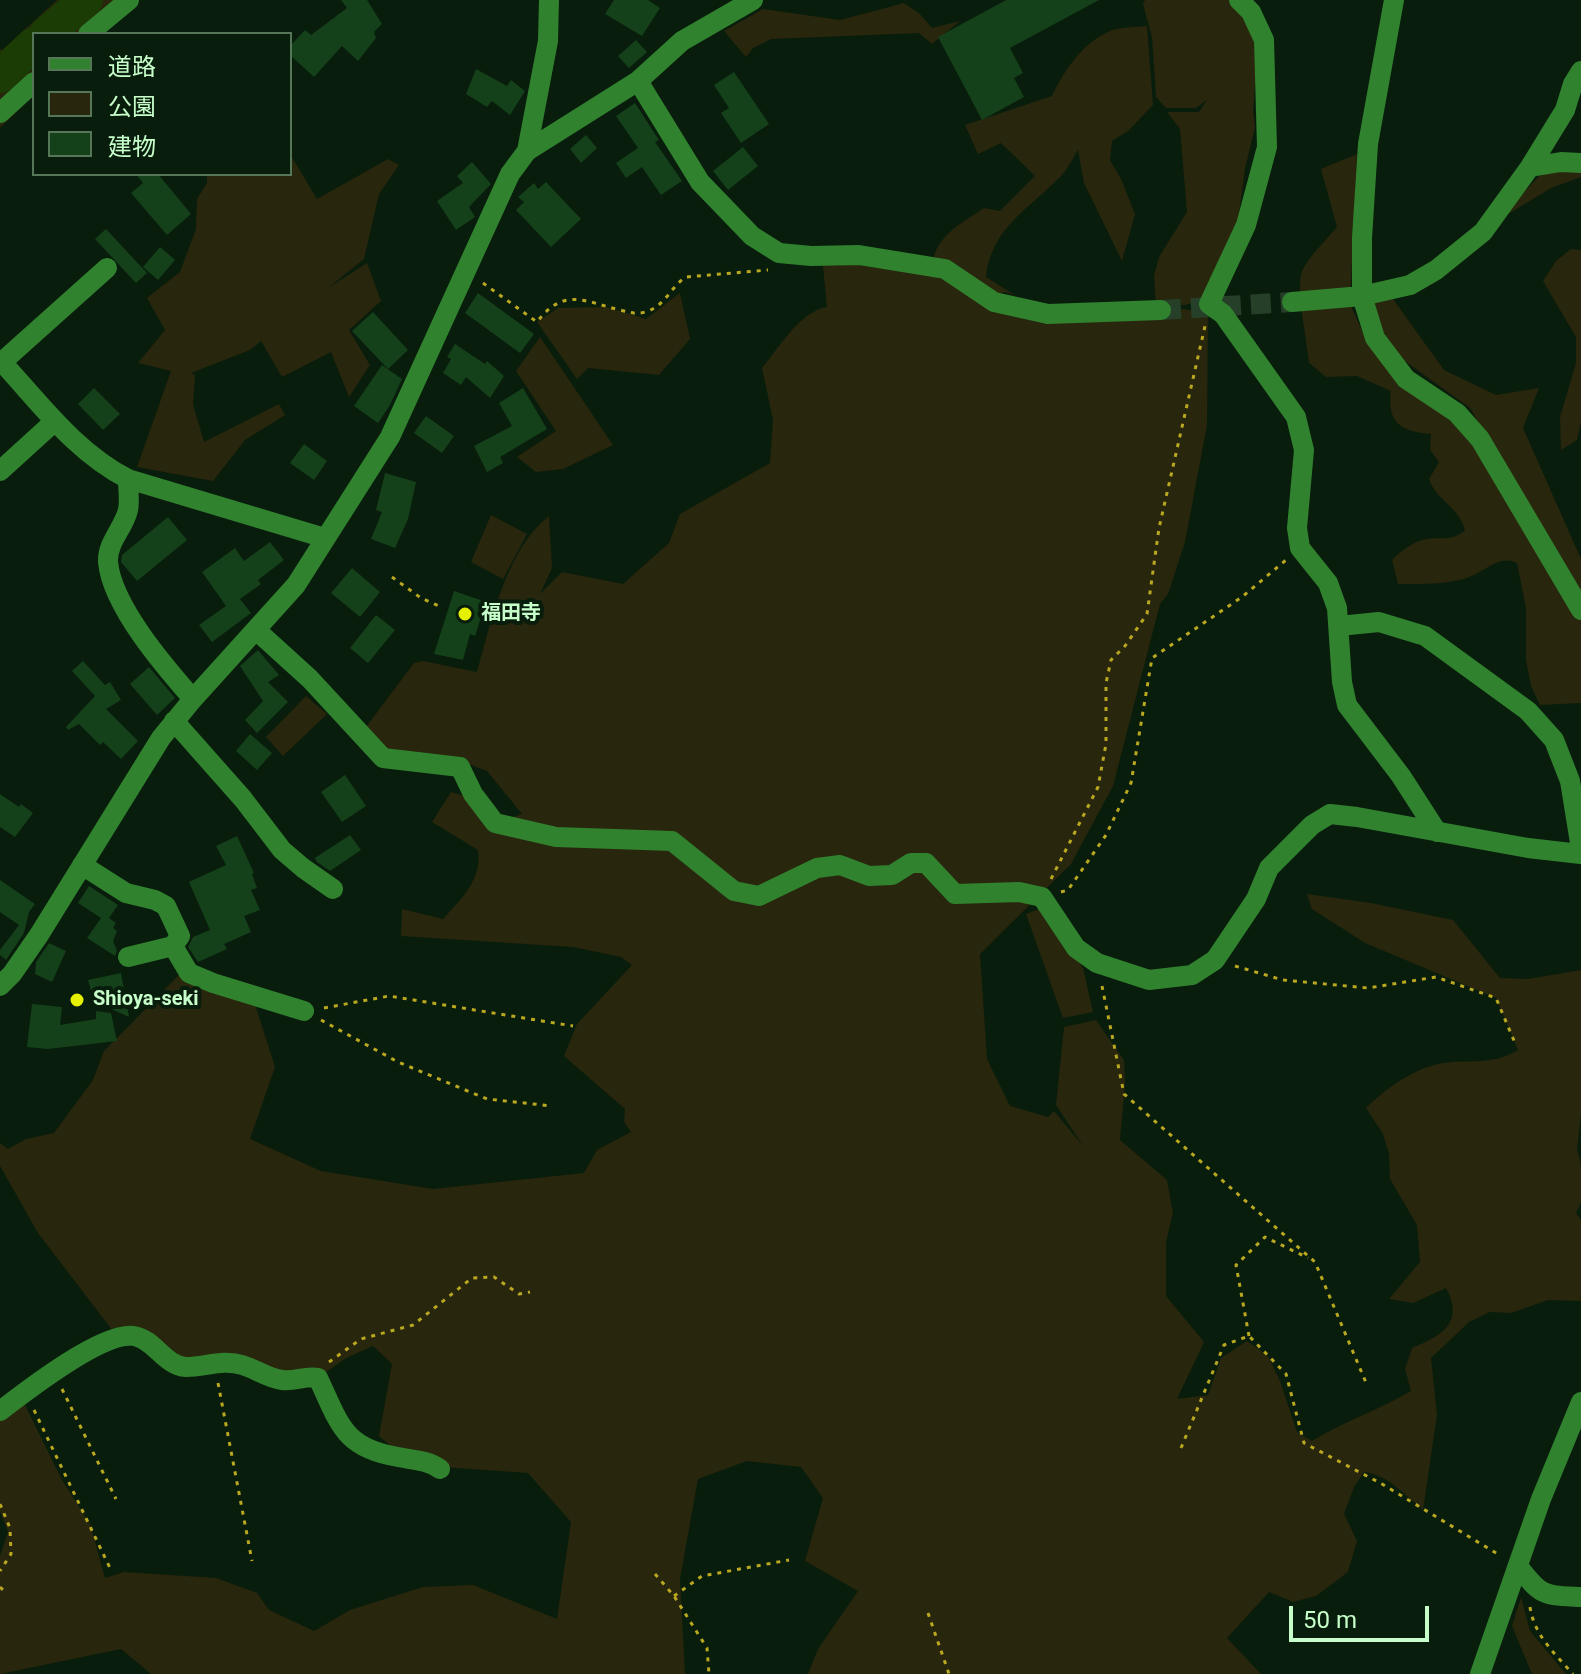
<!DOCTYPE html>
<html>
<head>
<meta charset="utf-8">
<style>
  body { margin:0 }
  #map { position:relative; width:1581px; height:1674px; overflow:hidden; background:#091d0c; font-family:Roboto,"Noto Sans JP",sans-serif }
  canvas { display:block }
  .legend { position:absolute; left:32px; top:32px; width:260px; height:144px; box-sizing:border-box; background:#091d0c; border:2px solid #557758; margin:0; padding:10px 14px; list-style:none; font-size:24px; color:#c6ffca }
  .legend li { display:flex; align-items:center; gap:16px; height:40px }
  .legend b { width:40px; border:2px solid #557758 }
  .scale { position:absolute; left:1289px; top:1606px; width:140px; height:36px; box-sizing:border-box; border:4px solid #c6ffca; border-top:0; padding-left:10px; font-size:24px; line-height:28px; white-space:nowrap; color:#c6ffca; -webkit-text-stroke:6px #091d0c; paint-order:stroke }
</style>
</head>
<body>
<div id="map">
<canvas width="1581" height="1674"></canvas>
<ul class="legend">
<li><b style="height:10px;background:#30822f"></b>道路</li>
<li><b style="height:22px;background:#28260c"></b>公園</li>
<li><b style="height:22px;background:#14401a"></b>建物</li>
</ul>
<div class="scale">50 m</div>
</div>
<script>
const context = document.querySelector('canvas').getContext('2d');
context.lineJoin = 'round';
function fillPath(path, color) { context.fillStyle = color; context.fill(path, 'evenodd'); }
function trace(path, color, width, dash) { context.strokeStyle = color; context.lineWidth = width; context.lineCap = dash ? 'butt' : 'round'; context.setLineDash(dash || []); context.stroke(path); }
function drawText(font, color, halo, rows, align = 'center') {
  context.font = font + ' Roboto,"Noto Sans JP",sans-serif'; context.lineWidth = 8; context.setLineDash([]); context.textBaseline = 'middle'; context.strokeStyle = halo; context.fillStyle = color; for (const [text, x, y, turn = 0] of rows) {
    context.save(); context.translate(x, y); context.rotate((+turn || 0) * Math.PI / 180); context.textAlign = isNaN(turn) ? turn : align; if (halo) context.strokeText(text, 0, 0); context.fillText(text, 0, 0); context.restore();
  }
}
fillPath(new Path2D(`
  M57,0H132L97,34H34V95L0,128V49L2,50Z
  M1145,0H1231L1253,29L1261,71L1255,86L1253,111L1255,127L1245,169L1237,228L1206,295L1193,303L1185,305H1156L1154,276L1159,257L1187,212L1180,129L1167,112H1199L1207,100L1196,108H1166L1156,97L1152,37L1143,4Z
  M904,3L920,14L932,28L960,21L932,44L919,33L771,39L753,48L746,57L724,31L763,9L840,20Z
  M1147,26L1153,105L1128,131L1112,141L1110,160L1121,179L1135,214L1122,261L1084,183L1078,150C1072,159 1068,169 1060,177C1029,209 991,228 986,277L1016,296L1005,292L998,294L1033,314L1096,307L1183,309L1208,313L1207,425L1185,542L1168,594L1160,604L1113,786L1071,864L980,954L987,1059L1010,1106L1048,1117L1054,1111L1083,1146L1056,1105L1064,1027L1096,1020L1124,1060L1125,1083L1120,1140L1167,1180L1173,1213L1166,1242V1296L1204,1342L1177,1399L1208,1395L1221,1358L1247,1341L1268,1356L1280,1381L1297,1432L1312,1441C1344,1421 1379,1410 1411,1391L1405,1369L1412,1348C1441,1336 1465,1323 1446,1288L1413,1303L1389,1299L1420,1262L1417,1225L1390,1179L1389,1154L1383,1134L1366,1108C1384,1090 1409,1072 1434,1065C1463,1057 1488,1068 1518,1050L1496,998L1365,943L1312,909L1307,894L1371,903L1453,920L1500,978L1528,979L1581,970V1115L1577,1150L1581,1164V1202L1576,1213L1581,1220V1301L1548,1300L1511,1313L1490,1312L1469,1322L1431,1358L1437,1415L1423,1510C1405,1495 1388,1475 1364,1472L1354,1487L1344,1514L1357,1541L1348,1572L1316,1596L1293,1602L1269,1592L1227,1638L1261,1674H808L818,1649L858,1591L805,1561L823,1498L801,1467L747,1461L698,1479L680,1579L685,1674H151L121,1649L0,1674V1556L8,1532L0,1511V1417L24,1403L62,1480L90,1524L105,1578L124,1572L216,1578L257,1593L269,1610L314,1631L350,1610L423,1587L473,1585L557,1619L571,1522L528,1473L442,1467L399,1453L379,1436L392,1364L373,1346L346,1358L318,1378L240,1369L185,1367L119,1339L38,1233L0,1166V1143L8,1149L26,1139L54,1133L93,1080L104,1051L181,973L253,998L275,1067L250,1139L321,1171L433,1189L584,1173L597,1150L631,1132L624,1122L625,1109L564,1056L577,1024L632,965L621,957L573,947L401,936L402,909L443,919C460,900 483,879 478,850L432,822L451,792L478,800L495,823L522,814L487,771L466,763L383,748L366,727L414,663L423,661L477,672C491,622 507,548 549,516L552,568L540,594L562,572L623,584L669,543L680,514L770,463L773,420L762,368C779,348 800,311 827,307L822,256L933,260C938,234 964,222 984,208L1000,211L1035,176L1001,143L978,154L965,125L1052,96C1064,71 1082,43 1110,31C1120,27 1135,27 1147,26Z
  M290,154L317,199L388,159L399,165L379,194L364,259L328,288L367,263L381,301L349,330L370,365L349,397L331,352L282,377L261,341L250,350L191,373L195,375L193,404L204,442L279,404L285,415L245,440L213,481L137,467L171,371L138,363L165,330L147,298L180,272L196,229L197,199L207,183V174H290Z
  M1357,154L1350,304L1366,339L1453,418L1478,445L1558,588L1581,621V703L1540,705L1531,686L1526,660V608L1517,563C1499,554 1486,571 1469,577C1447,585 1421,584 1398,584L1392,560C1401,551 1413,541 1427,539C1441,537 1454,541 1465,530C1459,507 1436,500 1429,479L1439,462L1430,450L1431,434C1401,431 1387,424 1391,391L1357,376L1326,377L1309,363C1307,343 1296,287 1302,271C1309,256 1326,240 1337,227L1321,169Z
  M1581,166V177L1551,188L1510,213L1503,214L1542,173Z
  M1571,249L1581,250V422L1577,440L1561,450L1560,417L1576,363V337L1543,281L1556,261Z
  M680,293L690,339L659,375L588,368L577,379L537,322L558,308L607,307L646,319Z
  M1393,299L1444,370L1496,395L1539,388L1523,428L1581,559V597L1470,408L1402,359L1365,305Z
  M540,337L613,445L563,469L536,472L517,457L556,431L516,371Z
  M491,515L527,534L503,579L471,562Z
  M306,696L327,714L283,756L266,737Z
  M1042,908L1083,968L1093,1012L1063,1018L1026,914Z
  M1521,1597L1530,1631L1566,1674H1532L1512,1626Z`), '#28260c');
trace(new Path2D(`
  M46,34L86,0
  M0,76L34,44`), '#1b3c04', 34);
fillPath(new Path2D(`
  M341,0H367L382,24L374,32L376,38L358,61L342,46L314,77L290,55V46L305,30L311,35L347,8Z
  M614,0H648L660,8L642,36L605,14Z
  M1006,0H1099L1010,48L1023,73L1014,78L1024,97L982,120L938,37Z
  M636,40L647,52L629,68L618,56Z
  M476,69L507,86L511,80L525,91L510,115L492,101L487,107L466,94Z
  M734,72L769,124L741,143L721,113L729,108L714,85Z
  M635,103L659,140L655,142L682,181L661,195L642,167L626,178L616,163L638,148L616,116Z
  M586,135L597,148L581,163L570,149Z
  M743,147L758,166L728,190L713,171Z
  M472,162L491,184L469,207L475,217L456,230L437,201L463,183L457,176Z
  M136,174H158L191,214L167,235L131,193L143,183Z
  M546,182L581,219L551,247L516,210L524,202L518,197L534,183L538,189Z
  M106,229L147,273L136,283L95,239Z
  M160,247L175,260L158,280L143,267Z
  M478,293L534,334L520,353L465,313Z
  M373,312L408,350L388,369L352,331Z
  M455,344L485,364L487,361L504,376L490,398L466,377L461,385L443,373L451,359L447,357Z
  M382,365L402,379L390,405L378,423L354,406Z
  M94,388L120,414L103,430L78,404Z
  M523,388L547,429L500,457L503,463L487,472L474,446L512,426L499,403Z
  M426,416L454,436L442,453L414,433Z
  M304,444L327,461L314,480L290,463Z
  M385,473L416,482L408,519L395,548L371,539L382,512L376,510Z
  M168,517L187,540L137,581L121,562L122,555Z
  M270,542L284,560L258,580L261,584L240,599L251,613L212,642L199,625L226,606L202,572L235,548L244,561Z
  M352,568L380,592L360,617L331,593Z
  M454,591L486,602L475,636L470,634L463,660L434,654Z
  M376,615L395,630L368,663L350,648Z
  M258,650L279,675L268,682L288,702L257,733L245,720L263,701L240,666Z
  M83,661L105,685L110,682L121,700L106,709L138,741L121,759L103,742L100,745L79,724L68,730L66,727L95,696L72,671Z
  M149,667L175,698L157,715L130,684Z
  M250,734L272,753L257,770L236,751Z
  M345,775L366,806L342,822L321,792Z
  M0,794L19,807L21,804L33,813L15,837L0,827Z
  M350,835L361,850L330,871L317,862L315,858Z
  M237,836L254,873L252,874L257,888L251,890L260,910L244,916L251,932L224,944L227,949L198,962L188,947L193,937L210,930L189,882L226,865L216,846Z
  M0,880L35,904L29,912L24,933L6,960L0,955V950L19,925L0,912Z
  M89,886L118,905L109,918L116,923L113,928L117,931L113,941L117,951L115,956L87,938L101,918L78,903Z
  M49,943L66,951L52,982L35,974L36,962Z
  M121,973L129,1017L94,1001L88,980Z
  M32,1004L62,1007L60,1025L96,1019V1011L111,1013L117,1041L48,1049L27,1047Z`), '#14401a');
trace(new Path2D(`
  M1161,310L1292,302`), '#253f28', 20, [20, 10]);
trace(new Path2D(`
  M483,283L537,322C564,287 583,301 620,310C629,312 636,315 645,312C665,307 670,287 686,277L768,270
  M392,577L421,598L439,606
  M1051,879L1098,787L1106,744V683L1111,660L1125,646L1147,614L1159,528L1205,326
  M1061,892L1068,890L1106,835L1131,783L1152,658L1242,597L1286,560
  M1235,966L1283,980L1368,988L1436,977L1496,998L1515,1043
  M1102,986L1124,1094L1315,1262L1367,1385
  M324,1008L389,996L573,1026
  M321,1020L398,1062L487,1099L552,1106
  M1249,1336L1236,1265L1265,1237L1308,1258
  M329,1362L361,1339L413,1325L472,1278L494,1277L519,1294L530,1292
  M218,1383L252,1561
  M62,1389L116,1499
  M34,1410L110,1568
  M1181,1448L1224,1345L1249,1336L1286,1374L1304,1443L1382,1484L1501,1556
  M0,1504L10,1528L11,1554L0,1571
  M655,1574L674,1596L707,1648L709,1674
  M0,1587L7,1594
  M674,1596L702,1576L789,1560
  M1530,1607C1534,1635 1555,1654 1573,1674
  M928,1613L949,1674`), '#b9a820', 3, [4, 6]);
trace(new Path2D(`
  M1239,0L1251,12L1264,40L1267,147L1246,225L1209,304L1223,314L1296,417L1304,450L1297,528L1300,548L1328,583L1337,608L1342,682L1347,705L1401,776L1437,832
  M1394,0L1368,144L1362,238V296L1375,338L1406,379L1457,413L1480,439L1581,610
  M88,34L129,0
  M638,81L700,182L752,236L779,253L811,256L859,255L945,269L994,302L1048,314L1161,310
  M0,113L34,82
  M527,151L548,41L549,0
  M1530,167L1561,162L1581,163
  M1292,302L1362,296L1410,285L1436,270L1483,232L1530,167L1565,110L1573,84L1581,71
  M0,360C40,403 75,452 128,479L325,538
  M2,362L107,268
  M0,471L55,421
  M128,479C128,489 130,501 128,510C124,528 107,542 108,562C112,606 165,667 193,699
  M1339,626L1379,622L1425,636L1528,711L1554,740L1570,781L1581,849
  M256,630L310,679L383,758L460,767L473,794L495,823L556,837L672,841L734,891L759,896L817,868L840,865L869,876L892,875L911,863H926L955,894L1019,892L1042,897L1076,948L1097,963L1149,980L1192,975L1215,960L1256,899L1269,868L1312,825L1330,814L1357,817L1528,848L1581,854
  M174,721L243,799L282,850L303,868L333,889
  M82,865L126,893L155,900L166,906L180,936L173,946
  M128,957L173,946L189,973L213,983L304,1011
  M0,986L12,974L39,935L161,738L193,699L296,585L390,437L510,174L527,151L638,81L682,41L753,0
  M0,1411C26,1391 103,1331 134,1336C154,1339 165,1366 186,1367C205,1367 223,1359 242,1365C256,1369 267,1378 282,1380C295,1382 306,1375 318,1378C340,1424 343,1448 398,1457C413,1460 427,1460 440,1469
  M1518,1566C1542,1597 1543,1595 1581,1597
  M1480,1674L1541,1499L1581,1402`), '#30822f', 20);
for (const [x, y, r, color] of [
  [465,614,8,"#e5f100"],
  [77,1000,8,"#e5f100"]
]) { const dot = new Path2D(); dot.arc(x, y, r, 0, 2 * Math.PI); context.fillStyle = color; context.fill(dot); trace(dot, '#091d0c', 3); }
drawText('bold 20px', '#c6ffca', '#091d0c', [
  ["福田寺",481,614],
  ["Shioya-seki",93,1000]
], 'left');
</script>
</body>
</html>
